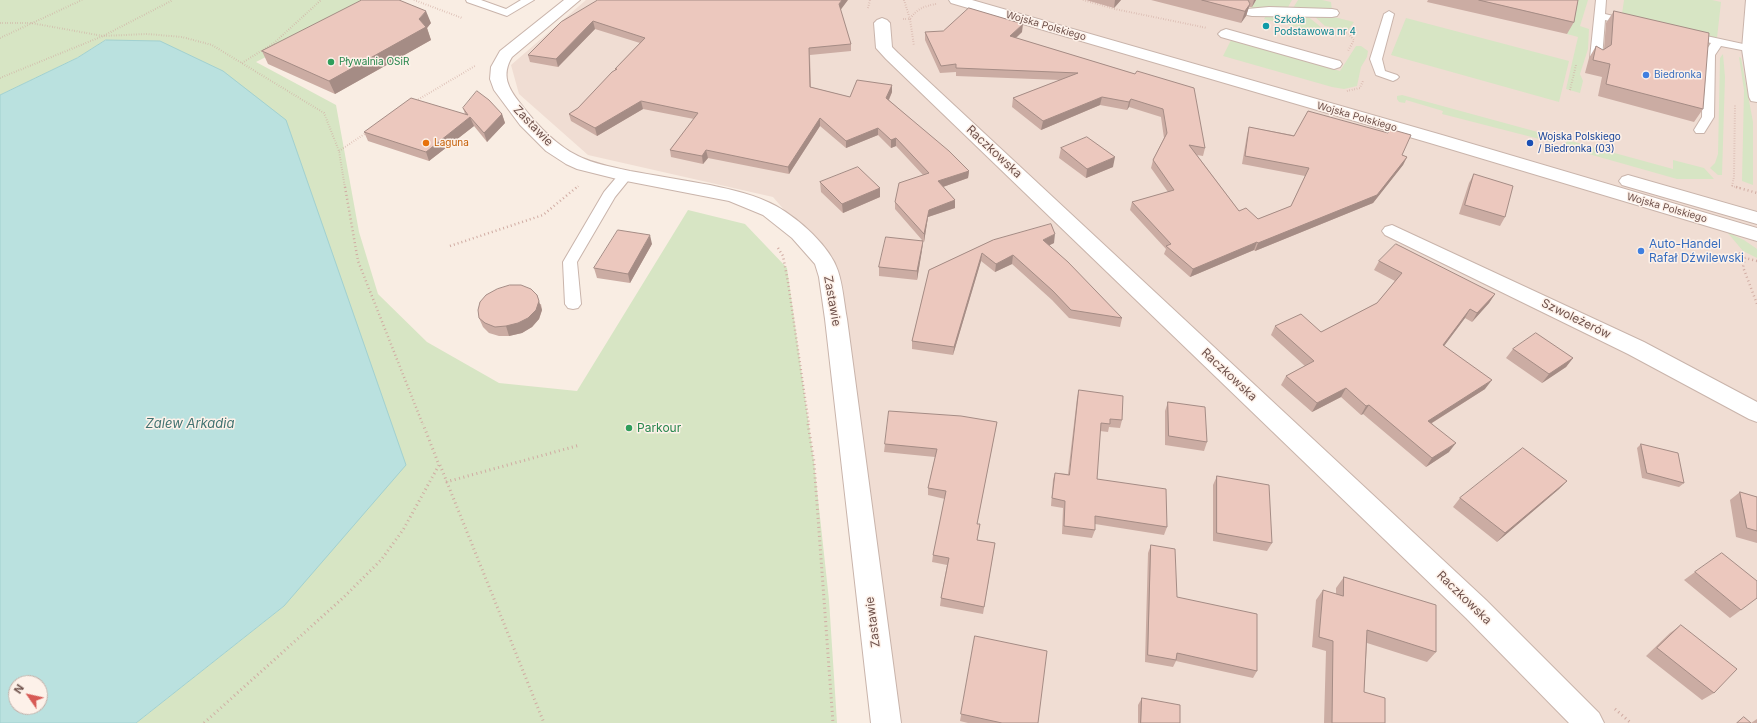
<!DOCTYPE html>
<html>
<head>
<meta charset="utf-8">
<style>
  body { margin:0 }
  #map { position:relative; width:1757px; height:723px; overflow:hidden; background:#f9ede3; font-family:Inter,sans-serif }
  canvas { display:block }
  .north { position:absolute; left:8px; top:675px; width:40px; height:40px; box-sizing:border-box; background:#fdf1e9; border:1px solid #c4b1aa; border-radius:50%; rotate:304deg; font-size:11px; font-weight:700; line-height:16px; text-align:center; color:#6f524c }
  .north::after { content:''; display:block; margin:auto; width:14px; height:18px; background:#d75a55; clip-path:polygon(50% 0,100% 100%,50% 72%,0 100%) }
</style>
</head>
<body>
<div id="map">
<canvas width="1757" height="723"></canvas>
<div class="north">N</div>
</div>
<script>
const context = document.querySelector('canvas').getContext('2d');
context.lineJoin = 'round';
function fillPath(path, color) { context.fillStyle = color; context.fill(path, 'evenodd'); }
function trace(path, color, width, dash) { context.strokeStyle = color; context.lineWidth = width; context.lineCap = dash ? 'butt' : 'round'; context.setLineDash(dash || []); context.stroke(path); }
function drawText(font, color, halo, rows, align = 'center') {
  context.font = font + ' Inter,sans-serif'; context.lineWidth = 3; context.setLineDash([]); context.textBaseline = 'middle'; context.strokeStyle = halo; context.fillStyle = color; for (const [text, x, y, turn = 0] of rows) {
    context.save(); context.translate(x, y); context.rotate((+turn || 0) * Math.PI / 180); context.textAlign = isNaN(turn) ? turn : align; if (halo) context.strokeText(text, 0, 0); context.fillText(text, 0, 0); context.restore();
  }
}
fillPath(new Path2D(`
  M586,0H1757V723H898L836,270L773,197L588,155L519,94L511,65Z`), '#f0ddd3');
fillPath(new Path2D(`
  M0,0H378L256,62L336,105L359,232L378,294L427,342L499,383L577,391L688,210L745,224L787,268L814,462L829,600L837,723H136L284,606L106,40L77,58L0,95Z
  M1256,0H1292L1287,9L1251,8Z
  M1298,0H1322L1331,2L1332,11L1293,8Z
  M1573,0H1588L1580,26L1589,29L1588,49L1580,74L1583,81L1580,93L1566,89L1578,37L1567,34Z
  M1624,0H1712L1721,2L1717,38L1622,14Z
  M1268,13L1306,15L1322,28L1309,30L1264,19Z
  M1313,15L1330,16L1354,22L1348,30L1325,26Z
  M1406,18L1569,61L1559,102L1391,55Z
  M1231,40L1340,71L1356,46H1361L1368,51L1367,57L1361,67L1357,86L1344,89L1332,87L1223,56Z
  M1723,54L1725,77L1722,175H1718L1710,168L1715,163L1718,154L1720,58Z
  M1739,57L1741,58L1753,122V185L1742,181L1744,90Z
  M1402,95L1556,137L1555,143L1446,115L1442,114L1443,111L1406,100L1405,103L1399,102L1397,99V96Z
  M1567,140L1673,169V160L1704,168L1714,179H1677L1564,147Z
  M1727,232L1744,240L1757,249V258L1743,251Z`), '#d7e5c4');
const water = new Path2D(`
  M106,40L160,41L223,71L286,120L406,465L284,606L136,723H0V95L77,58ZM16,683H40V707H16Z`);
fillPath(water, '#bae1df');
trace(water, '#a2d1d0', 1);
const service = new Path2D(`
  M466,0H481L506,9L521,0H534L507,16L467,2Z
  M1596,0H1606L1605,14L1634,21L1635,23L1630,26L1605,20L1602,58L1596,61L1590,58Z
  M1389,11L1394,14L1382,59L1385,71L1397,75L1399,77L1397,79L1393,81L1376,75L1370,59L1384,14Z
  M1688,32L1757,47V53L1721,46L1715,55L1714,117L1704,133H1696L1694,130L1702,117L1703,55L1711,43L1684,37L1682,35L1684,33Z
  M625,172L630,173L632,176L615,197L577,262L581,304L578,308L573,309L568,308L565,304L563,262L604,192L620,173Z`);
const pedestrian = new Path2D(`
  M1269,7L1332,9L1337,10L1339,13L1337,16L1332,17L1252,16L1247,15L1245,12L1247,9Z
  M1226,29L1340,61L1342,64L1340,67L1334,69L1221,37L1218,34L1221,31Z`);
const minor = new Path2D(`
  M564,0H580L512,57C501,75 508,88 520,103C536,124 554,144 578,156C594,164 612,167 630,171C657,176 683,180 710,185C733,190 756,195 776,206C799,219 830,246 838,271C843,286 844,303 847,319L901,723H871L825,319L819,277L815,264L792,238L763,215L729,201L621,180L577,169L566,164L546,151L520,125L494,90L490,79L491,67L500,51Z
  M882,18L887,20L890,23L892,47L898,53L1486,600L1599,713L1604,723H1569L1466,618L886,59L876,48L874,23L877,20Z
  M1392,225L1644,342L1757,402V422L1749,419L1628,354L1385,235L1382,231L1385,227Z`);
const tertiary = new Path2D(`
  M949,0H972L1442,135L1757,228V241L1430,143L951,3Z
  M1746,0H1757V102L1751,101L1749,97L1742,49Z
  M1628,175L1757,212V224L1622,185L1619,181L1622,177Z`);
trace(service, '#c9b4ab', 2);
trace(pedestrian, '#c9b4ab', 2);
trace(minor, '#c9b4ab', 2);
trace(tertiary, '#c9b4ab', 2);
trace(new Path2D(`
  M414,0L462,18
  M904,0L910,19L914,46
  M1083,0L1115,9L1207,28
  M868,8L870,0
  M903,19H910C916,9 925,6 936,4
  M0,23H31L103,36L147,34L182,37L212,45L324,113L339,151L345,188
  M1339,31L1348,33L1354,40L1348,51
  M0,38L82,0
  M242,63L274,43L321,0
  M0,78L103,36L173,0
  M1570,90L1576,65
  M1347,91L1360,88L1363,81
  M414,102L475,66
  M339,151L366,133
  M1732,186L1734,177L1735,104
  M1732,186L1740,188
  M576,188L580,185`), '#d0aba2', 2, [0.5, 2]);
trace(new Path2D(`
  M345,187L358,261L423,425
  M1736,187L1757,193
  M450,246L543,215L577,187
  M778,248L783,256L788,282L809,425
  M1739,253L1745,258
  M1757,261L1745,258L1743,267L1757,304`), '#d0aba2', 2.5, [1, 3]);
trace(new Path2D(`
  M808,424L814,462L833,723
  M440,465L544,723
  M446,482L580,445
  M1615,709L1631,723
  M204,723L344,597L381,560L403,530L439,465L423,424`), '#d0aba2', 3, [1, 3.5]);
fillPath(service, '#fff');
fillPath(pedestrian, '#fff');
fillPath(minor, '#fff');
fillPath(tertiary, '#fff');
fillPath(new Path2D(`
  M1086,0H1121L1114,8Z
  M1151,0H1256L1252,7H1249L1246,16L1241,23Z
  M1428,0H1578L1574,22L1567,34L1427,2Z
  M840,10L851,44V51L810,55L811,87L850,97L892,92L889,100L969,171L968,178L943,187L955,208L928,217L924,242L923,241L922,250L917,280L879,276V267L922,240L895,209V202L923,175L896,146L891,148L878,135L846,148L820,126L789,174L708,158L703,164L671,157L670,150L694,119L643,109L597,136L571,121L569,114L578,108L615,70V69L640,43L595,29L558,67L530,62L528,55L561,22Z
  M1614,11L1703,109L1694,122L1598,96L1602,77L1585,73L1589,58L1596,46L1603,50L1604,49L1606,23Z
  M431,23L427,28L431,40L335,94L268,64L262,51Z
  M925,32H1022L1016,38L1135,74L1205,148L1203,156L1197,155L1239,211L1258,219L1291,206L1305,176L1242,164L1247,135L1249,127L1402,155L1407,157L1403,165L1373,203L1255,251L1254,250L1190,277L1164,254L1166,249L1130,210L1132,202L1168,192L1151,168L1153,160L1164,138L1161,117L1129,107L1127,110L1100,105L1041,130L1012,107L1013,98L1060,80L956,76V72L940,73L925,40Z
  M463,108L502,114L505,123L487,142L474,126L429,161L368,141L364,132L465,114Z
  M1061,148L1113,167L1086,178L1059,158Z
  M1474,174L1505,217L1500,226L1459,214L1469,183Z
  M820,182L880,188V197L843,213L821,192Z
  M993,240L1054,243L1049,245L1122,318L1120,327L1069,318L1052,300L1012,264L995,272L981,261L953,355L912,349V341L929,270Z
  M652,244L630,283L597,278L594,268Z
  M1379,261L1495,294L1489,303L1472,322L1465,318L1444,346L1485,389L1432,423L1449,452L1426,467L1363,414L1361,415L1341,397L1312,412L1281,385L1286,376L1305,366L1271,335L1275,326L1321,332L1377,303L1395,281L1374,270Z
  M541,304L542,310L539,319L532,327L522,333L509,336H499L489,333L483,327L479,318Z
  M1513,349L1573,358L1566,367L1542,383L1506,358Z
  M1079,390L1122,420L1120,428L1109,427L1108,432L1100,431L1097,479L1167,527L1164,535L1095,524V530L1092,538L1062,534L1063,508L1051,506L1053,480L1055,473L1068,474L1077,398Z
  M1168,402L1207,442L1204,451L1165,445V411Z
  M997,422L977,524H980L977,540L995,543L983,614L940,606L941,598L947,565L932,562L933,555L945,499L928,495V488L935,457L884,452L885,444Z
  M1641,444L1684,483L1679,487L1642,478L1637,448Z
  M1217,476L1272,543L1267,551L1213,541V485Z
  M1567,481L1559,489L1497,542L1453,507L1460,498Z
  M1740,492L1757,497V543L1736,537L1730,500Z
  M1151,545L1177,597L1257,671L1253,678L1176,661L1173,667L1145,662L1148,553Z
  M1695,572L1741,610L1730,618L1684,580Z
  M1344,577L1436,652L1427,662L1367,643L1364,692L1385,723H1324L1326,651L1312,647L1316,600L1323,590L1336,594V588Z
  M1681,625L1714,693L1702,700L1646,656L1670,633Z
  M975,636L1038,723H968L960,721Z
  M1142,698L1180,723H1138V705Z
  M1757,719V723H1751Z`), '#cbaca3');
fillPath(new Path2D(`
  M842,0H848L839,12V4Z
  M1115,0H1121L1114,8Z
  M1254,0H1256L1252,7Z
  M1250,4L1246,16L1241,23L1245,11Z
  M426,11L431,23L427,28L431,40L335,94L329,81L419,19Z
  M593,21L595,29L558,67L556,59Z
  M1023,24L1022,32L1009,44L1010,36Z
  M892,85V92L886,106V98Z
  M1102,97L1100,105L1041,130L1043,121Z
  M1131,99L1129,107L1127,110L1129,102Z
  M641,101L643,109L597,136L595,128Z
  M502,114L505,123L487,142L484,133Z
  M470,117L474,126L429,161L426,152Z
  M820,118V126L789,174L788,167Z
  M878,128V135L846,148V141Z
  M896,138V146L891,148V140Z
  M706,150L708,158L703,164L702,156Z
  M1115,157L1113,167L1086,178L1087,169Z
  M1407,157L1403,165L1373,203L1255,251L1258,243Z
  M969,171L968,178L937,189L938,181Z
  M880,188V197L843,213L842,204Z
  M955,200V208L928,217L924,242V234L929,210Z
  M1055,234L1054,243L1042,249L1043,240Z
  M650,235L652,244L630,283L628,274Z
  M923,241L922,250L917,280V271Z
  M1257,242L1254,250L1190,277L1193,269Z
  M982,253L981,261L953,355L954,347Z
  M1013,255L1012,264L995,272L996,264Z
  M1495,294L1489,303L1472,322L1477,313Z
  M537,295L542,310L539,319L532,327L522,333L509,336L506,326Z
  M1470,309L1465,318L1438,354L1443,345Z
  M1573,358L1566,367L1542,383L1549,374Z
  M1492,380L1485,389L1422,429L1428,421Z
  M1346,388L1341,397L1312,412L1317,403Z
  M1369,405L1363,414L1361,415L1366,406Z
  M1456,443L1449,452L1426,467L1432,458Z
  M1567,481L1559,489L1497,542L1505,533Z`), '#a58c85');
const building = new Path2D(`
  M362,0H399L426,11L419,19L426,27L329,81L262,51Z
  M598,0H842L839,4L851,44L809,48L810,87L850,97L857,80L892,85L886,98L949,151L969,171L938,181L955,200L929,210L924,234L895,202L899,183L929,173L896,138L891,140L878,128L846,141L820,118L788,167L706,150L702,156L670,150L698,113L641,101L595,128L569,114L578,108L612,72L617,69H615L645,38L593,21L556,59L528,55L561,22Z
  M1202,0H1248L1250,4L1245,11Z
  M1479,0H1578L1574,22Z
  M969,8L1023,24L1010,36L1135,74L1137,71L1194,88L1205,148L1189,145L1239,211L1246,208L1258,219L1291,206L1309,168L1245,156L1249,127L1294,136L1308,111L1388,133L1390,129L1411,135L1402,155L1407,157L1377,195L1258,243L1257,242L1193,269L1166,246L1171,244L1132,202L1174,190L1153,160L1167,133L1163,109L1131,99L1129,102L1102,97L1043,121L1013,98L1078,73L956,68V64L941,66L925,32L943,31Z
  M1614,11L1709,33L1703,109L1606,84L1610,64L1593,60L1596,46L1603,50L1611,45Z
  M477,91L489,100L502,114L484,133L470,117L426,152L364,132L411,98L468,115L463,108Z
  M1087,137L1115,157L1087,169L1061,148Z
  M858,167L880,188L842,204L820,182Z
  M1474,174L1513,186L1505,217L1465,205Z
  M1051,224L1055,234L1043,240L1068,262L1122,318L1071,310L1053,291L1013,255L996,264L982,253L954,347L912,341L929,270L993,240Z
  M618,230L650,235L628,274L594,268Z
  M886,237L923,241L917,271L879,267Z
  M1396,244L1495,294L1477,313L1470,309L1443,345L1492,380L1428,421L1456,443L1432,458L1369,405L1366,406L1346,388L1317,403L1286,376L1314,361L1275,326L1301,314L1321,332L1377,303L1402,273L1379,261Z
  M510,285H521L531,289L537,295L539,301L536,310L528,318L518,323L506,326L495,327L485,323L479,318L478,310L480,302L486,295L497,289Z
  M1536,333L1573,358L1549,374L1513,349Z
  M1079,390L1123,396L1122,420L1110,419V424L1101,423L1097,479L1166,489L1167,527L1095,516V530L1064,526L1065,501L1052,498L1055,473L1069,475Z
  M1168,402L1205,407L1207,442L1169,436Z
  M889,411L961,416L997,422L977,524H980L977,540L995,543L984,607L941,598L949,558L933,555L946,491L928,488L937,449L885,444Z
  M1641,444L1678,453L1684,483L1647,473Z
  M1523,448L1567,481L1505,533L1460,498Z
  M1217,476L1269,485L1272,543L1217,533Z
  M1740,492L1757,497V531L1747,528Z
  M1151,545L1175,549L1177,597L1257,614V671L1177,653L1176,660L1148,655Z
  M1722,553L1757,581V598L1741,610L1695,572Z
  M1344,577L1436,605V652L1367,630L1364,692L1385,698V723H1332L1333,641L1319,637L1323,590L1343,596Z
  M1681,625L1737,669L1714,693L1657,648Z
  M975,636L1047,651L1038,723H1002L961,714Z
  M1142,698L1180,705V723H1141Z
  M1744,717L1751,723H1737Z`);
fillPath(building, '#ecc8be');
trace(building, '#a58c85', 1);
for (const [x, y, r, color] of [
  [1266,26,4,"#0f9aa8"],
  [331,62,4,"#2e9e5b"],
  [1646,75,4,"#3f7fe0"],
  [426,143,4,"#e8710a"],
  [1530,143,4,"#1a4fb4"],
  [1641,251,4,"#3f7fe0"],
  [629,428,4,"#2e9e5b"]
]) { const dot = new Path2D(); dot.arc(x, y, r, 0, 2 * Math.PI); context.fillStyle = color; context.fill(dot); trace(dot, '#fdf1e9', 1.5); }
drawText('10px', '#0d838f', '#fdf1e9', [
  ["Szkoła",1274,20],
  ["Podstawowa nr 4",1274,32]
], 'left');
drawText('10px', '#6f524c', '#fdf1e9', [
  ["Wojska Polskiego",1046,26,16],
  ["Wojska Polskiego",1357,117,16],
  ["Wojska Polskiego",1667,208,16]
]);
drawText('10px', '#27864d', '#fdf1e9', [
  ["Pływalnia OSiR",339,62]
], 'left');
drawText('10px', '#366cbe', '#fdf1e9', [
  ["Biedronka",1654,75]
], 'left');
drawText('10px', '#164399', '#fdf1e9', [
  ["Wojska Polskiego",1538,137],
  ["/ Biedronka (03)",1538,149]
], 'left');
drawText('10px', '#c56008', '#fdf1e9', [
  ["Laguna",434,143]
], 'left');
drawText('12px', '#6f524c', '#fdf1e9', [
  ["Zastawie",533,126,46],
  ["Raczkowska",994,152,43],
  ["Zastawie",832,301,80],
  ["Szwoleżerów",1576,319,26],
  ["Raczkowska",1229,375,43],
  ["Raczkowska",1464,598,44],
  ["Zastawie",873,622,-97]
]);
drawText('12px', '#366cbe', '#fdf1e9', [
  ["Auto-Handel",1649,244],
  ["Rafał Dźwilewski",1649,258]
], 'left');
drawText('12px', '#27864d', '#fdf1e9', [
  ["Parkour",637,428]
], 'left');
drawText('italic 13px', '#427372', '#fdf1e9', [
  ["Zalew Arkadia",190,424]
]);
</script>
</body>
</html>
